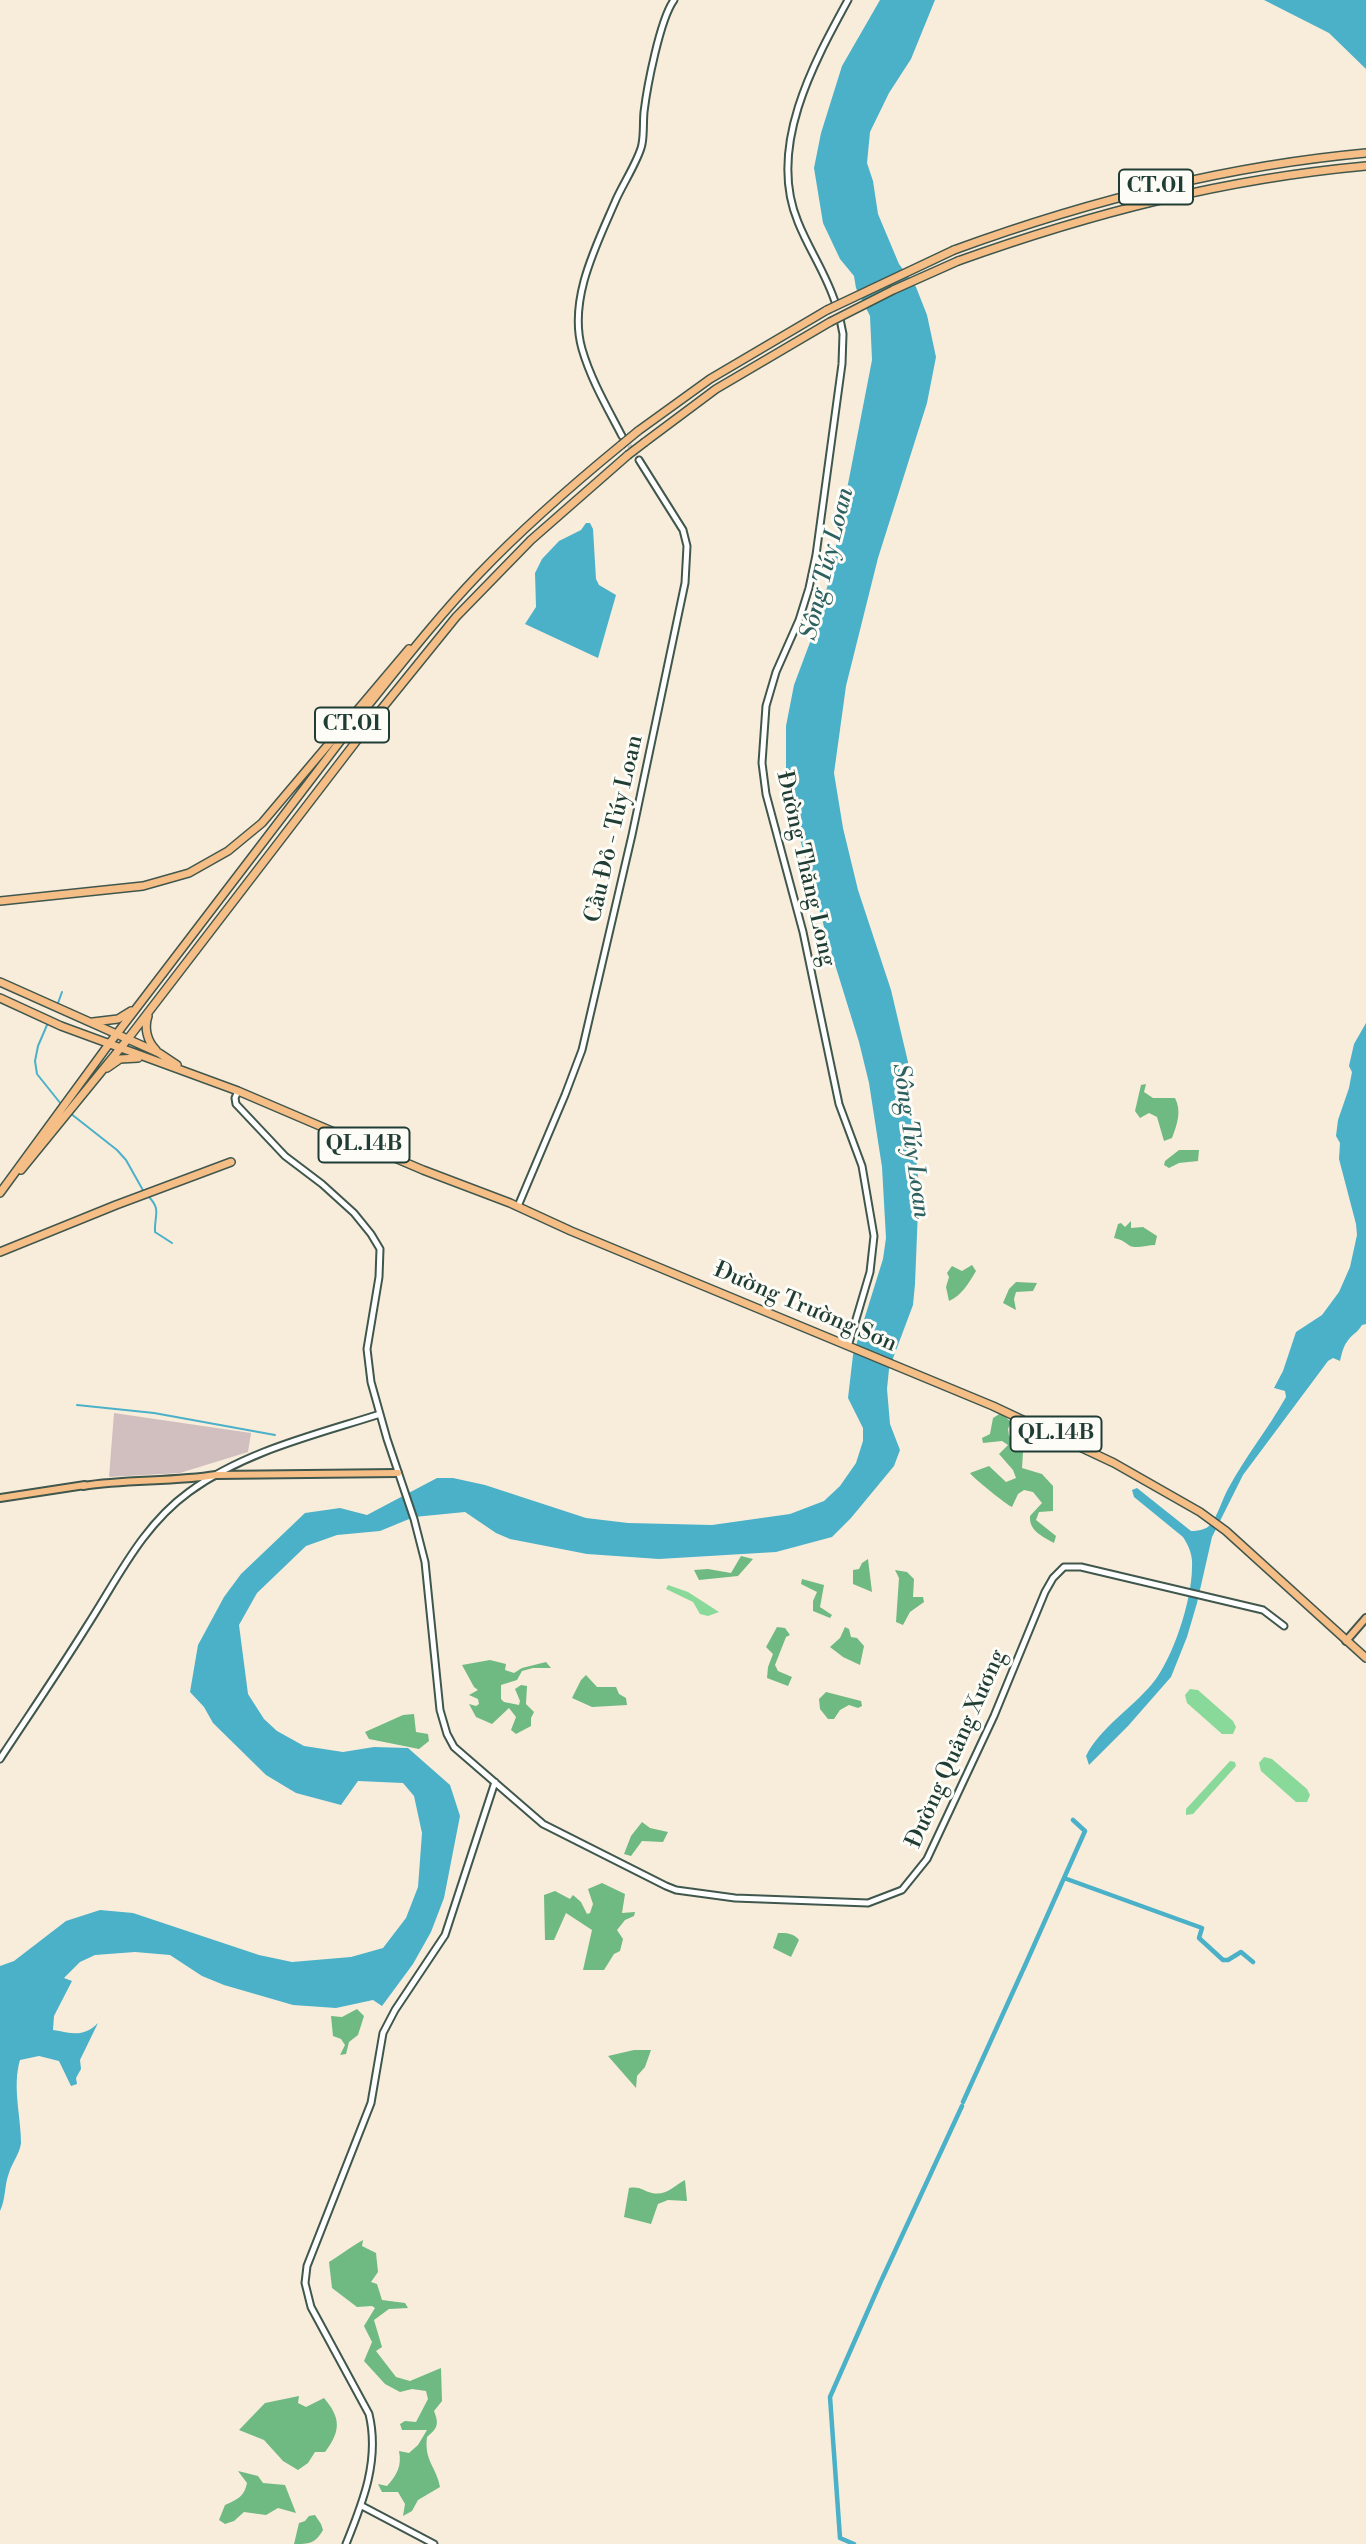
<!DOCTYPE html>
<html>
<head>
<meta charset="utf-8">
<style>
  body { margin:0 }
  canvas { display:block; background:#f8ecdb }
</style>
</head>
<body>
<canvas width="1366" height="2544"></canvas>
<script>
const context = document.querySelector('canvas').getContext('2d');
context.lineJoin = 'round';
function fillPath(path, color) { context.fillStyle = color; context.fill(path, 'evenodd'); }
function trace(path, color, width, dash) { context.strokeStyle = color; context.lineWidth = width; context.lineCap = dash ? 'butt' : 'round'; context.setLineDash(dash || []); context.stroke(path); }
function drawText(font, color, halo, rows, align = 'center') {
  context.font = font + ' "Libre Bodoni",serif'; context.lineWidth = 6; context.setLineDash([]); context.textBaseline = 'middle'; context.strokeStyle = halo; context.fillStyle = color; for (const [text, x, y, turn = 0] of rows) {
    context.save(); context.translate(x, y); context.rotate((+turn || 0) * Math.PI / 180); context.textAlign = isNaN(turn) ? turn : align; if (halo) context.strokeText(text, 0, 0); context.fillText(text, 0, 0); context.restore();
  }
}
fillPath(new Path2D(`
  M114,1413L251,1433L248,1452L180,1473L109,1477Z`), '#d1bfbf');
fillPath(new Path2D(`
  M668,1585L688,1592L719,1612L708,1616L700,1614L693,1602L666,1589Z
  M1190,1689L1198,1690L1233,1721L1236,1727L1233,1734H1222L1187,1703L1185,1695Z
  M1264,1757L1272,1759L1307,1789L1310,1795L1307,1802H1296L1261,1771L1259,1763Z
  M1230,1761L1235,1762L1236,1766L1193,1814L1186,1815V1809Z`), '#89da9a');
fillPath(new Path2D(`
  M1146,1084L1144,1092L1153,1098H1175C1182,1111 1177,1125 1172,1138L1164,1141L1157,1117L1149,1113L1140,1118L1135,1111L1141,1085Z
  M1179,1150H1199L1198,1161L1179,1163L1169,1168L1164,1165L1165,1161Z
  M1131,1221V1228L1143,1227L1157,1236L1155,1245C1148,1245 1137,1249 1130,1246C1124,1242 1123,1240 1114,1238L1118,1224L1121,1223L1125,1227Z
  M972,1265L976,1271C969,1283 961,1296 949,1301L946,1287L949,1277L947,1273L952,1266L962,1271Z
  M1016,1282L1037,1283L1033,1291L1016,1292L1014,1299L1016,1310L1003,1303L1009,1289Z
  M1001,1413L1011,1422L1008,1429L1009,1436L1026,1446L1023,1452L1022,1468L1042,1474L1053,1486V1511L1039,1512L1036,1520L1056,1536L1054,1543C1042,1536 1029,1531 1030,1516L1042,1503L1033,1492L1024,1490L1018,1494L1012,1507C1007,1505 972,1477 970,1473L989,1466L1006,1482L1016,1478L1013,1470L999,1454L1008,1445L1002,1441L983,1443L982,1438L990,1434L993,1418Z
  M741,1556L753,1559L738,1576L699,1580L694,1570L708,1569L731,1573Z
  M868,1559L872,1592L853,1584V1570L859,1569L862,1563Z
  M895,1570L907,1572L914,1579L913,1597H923L924,1602L910,1612L903,1625L896,1622L899,1578Z
  M802,1579L824,1585L820,1607L832,1615L830,1618L813,1611V1601L817,1592L801,1584Z
  M777,1627L785,1628L790,1635L786,1637L775,1665L778,1671L792,1677L788,1686L767,1678L768,1667L773,1654L766,1647Z
  M845,1627L849,1629L851,1637L857,1638L864,1646L860,1665L843,1657L830,1647L840,1638Z
  M490,1660L506,1664L505,1670L514,1673L522,1668L546,1662L551,1668H533L522,1671L517,1680L501,1685V1699L504,1702L519,1705L520,1701L515,1689L521,1685L527,1686L526,1704L534,1712L531,1718V1726L516,1734L511,1730L516,1717L509,1708L492,1724L476,1717L469,1704L476,1706L479,1704L478,1699L469,1695L478,1690L474,1687L462,1665Z
  M586,1675L597,1687H616L619,1694L626,1698L627,1705L592,1707L572,1698L581,1680Z
  M826,1692L861,1701L862,1706L858,1708L849,1705L840,1710L834,1719H828L820,1709L819,1699Z
  M414,1714L416,1732L428,1734L429,1741L419,1749L369,1739L365,1732L403,1715Z
  M642,1822L650,1828L668,1832L663,1842L642,1841L631,1856L624,1854L631,1836Z
  M602,1883L625,1894L622,1913L635,1912L634,1916L625,1920L617,1930L623,1939L620,1951L614,1954L604,1970H583L592,1930L566,1913L554,1940H545L544,1895L555,1891L570,1899L573,1895L581,1902L587,1914L590,1913L593,1904L588,1889Z
  M778,1933C786,1933 794,1933 799,1940L791,1957L773,1948Z
  M357,2009L364,2016L358,2035L349,2042L346,2054L340,2055L345,2045L341,2039L333,2036L331,2016L342,2017Z
  M634,2050H651L645,2067L637,2076L636,2088L608,2056Z
  M685,2180L687,2201L668,2200L658,2204L651,2224L624,2217L629,2188C640,2186 643,2191 652,2193C666,2196 674,2186 685,2180Z
  M363,2240L362,2246L376,2253L378,2272L371,2282L377,2284L382,2300L405,2303L408,2308L389,2309L374,2320L382,2347L376,2351L396,2377L410,2381L441,2368L442,2401L434,2411C439,2424 438,2428 427,2437C424,2461 436,2466 440,2487L418,2500L412,2511L403,2516L405,2504L398,2492H382L378,2484L387,2486C397,2475 402,2466 399,2451L409,2453L418,2445L427,2430H402L400,2424L405,2421L416,2422L428,2399L426,2391L412,2389L400,2392L385,2384L364,2361L372,2342L364,2326L375,2308L372,2306L357,2307L332,2288L329,2262C341,2255 350,2247 363,2240Z
  M299,2396L298,2403L306,2407L324,2398C341,2418 341,2431 325,2452H315L308,2463L298,2470L283,2461L264,2440L239,2430L265,2403Z
  M238,2471L258,2476L263,2483L285,2485L296,2513L278,2508L266,2515L244,2512L234,2521L225,2524L219,2520L225,2505C238,2499 244,2497 247,2483Z
  M315,2515L321,2524L323,2530C315,2544 309,2544 294,2544L299,2523L305,2521L309,2516Z`), '#6eba82');
fillPath(new Path2D(`
  M880,0H935L911,59L889,93L870,132L867,163L873,181L878,214L899,264L916,287L927,315L936,357L927,403L878,558L846,686L834,773L843,828L858,890L891,990L908,1062V1088L919,1185L915,1284L913,1305L889,1369L887,1389L890,1424L900,1450L894,1466L851,1518L832,1537L776,1552L659,1559L587,1554L510,1539L496,1533L465,1512L414,1517L380,1531L337,1535L306,1546L257,1593L239,1625L248,1694L264,1719L277,1731L304,1746L343,1752L374,1747L408,1748L450,1785L460,1816L444,1898L431,1932L413,1964L382,2006L373,2000L336,2008L293,2005L224,1985L202,1976L170,1955L135,1952L95,1955L80,1962L64,1978L72,1981L54,2016L53,2030C72,2033 83,2038 98,2023L80,2060L81,2069L76,2078L77,2084L71,2086L59,2061L39,2056L20,2060C12,2087 21,2116 21,2143C20,2153 12,2163 9,2173C4,2186 6,2199 0,2211V1966L14,1961L66,1921L100,1910L133,1913L259,1955L292,1962L351,1957L383,1948L406,1918L418,1887L422,1833L414,1796L403,1783L358,1781L341,1805L296,1793L266,1775L213,1723L204,1707L190,1692L198,1645L224,1597L241,1574L305,1513L340,1508L367,1515L437,1478H453L485,1485L586,1518L628,1523L712,1525L790,1514L824,1501L840,1486L856,1463L863,1441V1428L848,1398L853,1355L883,1259L886,1238L882,1167L869,1083L859,1042L829,945L797,828L786,780V726L794,685L815,629L830,577L872,360L870,316L856,288L854,276L840,259L823,223L814,168L821,133L842,66Z
  M1264,0H1366V69L1329,33Z
  M586,523H590L593,529L596,579L599,585L616,595L598,658L525,624L536,607L535,573L542,559L559,541L581,530Z
  M1366,1023V1324L1362,1325C1358,1332 1354,1333 1349,1339C1343,1346 1342,1353 1340,1361L1333,1358L1328,1361L1243,1475L1212,1537L1197,1603L1187,1637L1171,1677L1128,1726L1089,1765L1086,1756C1100,1728 1132,1708 1152,1684C1173,1659 1192,1600 1192,1567C1193,1556 1189,1546 1183,1537L1134,1497L1132,1490L1137,1488L1191,1531C1198,1531 1206,1530 1211,1524C1218,1515 1222,1500 1228,1489C1245,1457 1268,1429 1286,1397L1285,1391L1274,1388L1283,1371L1296,1332L1322,1315L1339,1292L1350,1267L1357,1235L1356,1224L1339,1159L1340,1143L1336,1136L1338,1120L1349,1088L1352,1072L1349,1066L1354,1044Z`), '#4ab1c9');
trace(new Path2D(`
  M58,1003L62,992
  M47,1025L38,1046L35,1061L37,1074L61,1104
  M70,1113L117,1150L126,1160L144,1192
  M148,1196C162,1210 154,1215 155,1232L172,1243
  M77,1405L154,1413L275,1435`), '#4ab1c9', 2);
trace(new Path2D(`
  M1064,1878L1202,1928L1199,1938L1223,1960H1228L1241,1952L1253,1962
  M1023,1970L1085,1831L1073,1820
  M963,2102L1022,1972
  M882,2279L962,2106
  M854,2544L840,2538L830,2397L881,2281`), '#4ab1c9', 4.5);
trace(new Path2D(`
  M625,439L639,460`), '#cdc9ba', 5, [5, 2.5]);
const minor = new Path2D(`
  M836,305C827,275 809,250 798,222C767,148 813,64 848,0
  M840,319L843,334L842,364L816,555L809,588L799,620L776,672L766,706L762,763L766,794L803,932L839,1104L862,1166L874,1236L870,1272L849,1343
  M622,436C607,407 591,380 582,349C568,300 596,246 615,202C621,187 640,158 642,144C644,134 643,123 644,112C647,87 660,19 674,0
  M238,1091L235,1098L236,1104L285,1156L322,1184L354,1213L371,1234L380,1249L379,1277L367,1349L371,1382L387,1439L414,1519L425,1562L440,1710L447,1734L454,1747L543,1824L666,1886L676,1890L735,1898L868,1903L902,1890L927,1859L994,1716L1045,1592L1053,1578L1064,1567H1081L1263,1610L1284,1626
  M518,1206L565,1095L582,1050L632,835L685,583L687,546L683,530L639,460
  M0,1759C29,1715 59,1671 87,1626C118,1578 142,1526 189,1492C245,1451 315,1435 380,1414
  M362,2506L434,2544
  M346,2544C363,2502 380,2460 369,2414L311,2307L305,2283L307,2266L371,2103L383,2033L395,2010L445,1935L495,1782`);
const major = new Path2D(`
  M83,1486C127,1479 172,1482 216,1475L398,1473
  M0,1498L85,1485
  M1346,1641L1366,1618`);
const highway = new Path2D(`
  M954,250C1088,201 1224,166 1366,153
  M958,261C1092,213 1224,179 1366,166
  M638,431L710,379L827,310
  M645,442L716,389L830,322
  M0,901L143,886L189,873L228,851L262,823L409,649
  M0,982L159,1053L177,1065
  M0,998L61,1026L238,1091L423,1170L510,1203L571,1231L993,1406L1114,1463L1200,1512L1226,1531L1366,1658
  M148,1016C144,1028 147,1041 156,1050
  M93,1022L118,1019L131,1011
  M107,1068L120,1059L138,1058
  M21,1170L127,1040L371,722L456,617L531,540L628,455
  M0,1193L109,1044L361,714C399,667 436,619 478,575C523,528 571,486 621,445
  M0,1252L116,1205L231,1162`);
trace(minor, '#40574d', 9);
trace(major, '#40574d', 10);
trace(highway, '#40574d', 10);
trace(minor, '#fff', 5);
trace(major, '#f6be87', 6);
trace(highway, '#f6be87', 7);
const highwayBridge = new Path2D(`
  M827,310L954,250
  M830,322L893,290L958,261
  M621,445L638,431
  M628,455L645,442`);
trace(highwayBridge, '#40574d', 10, []);
trace(highwayBridge, '#f6be87', 7);
for (const [x, y, w] of [
  [1156,187,74],
  [352,725,74],
  [364,1145,91],
  [1056,1434,91]
]) { const box = new Path2D(); box.roundRect(x - w / 2, y - 17.5, w, 35, 5); context.fillStyle = '#fdfcf7'; context.fill(box); trace(box, '#1f3d34', 2); }
drawText('bold 21px', '#1f3d34', null, [
  ["CT.01",1156,187],
  ["CT.01",352,725],
  ["QL.14B",364,1145],
  ["QL.14B",1056,1434]
]);
drawText('23px', '#1f3d34', '#fdfcf7', [
  ["Cầu Đỏ - Túy Loan",615,829,-77],
  ["Đường Thăng Long",805,869,77],
  ["Đường Trường Sơn",805,1308,23],
  ["Đường Quảng Xương",957,1749,-66]
]);
drawText('italic 24px', '#2c6061', '#fdfcf7', [
  ["Sông Túy Loan",828,564,-76],
  ["Sông Túy Loan",910,1141,82]
]);
</script>
</body>
</html>
